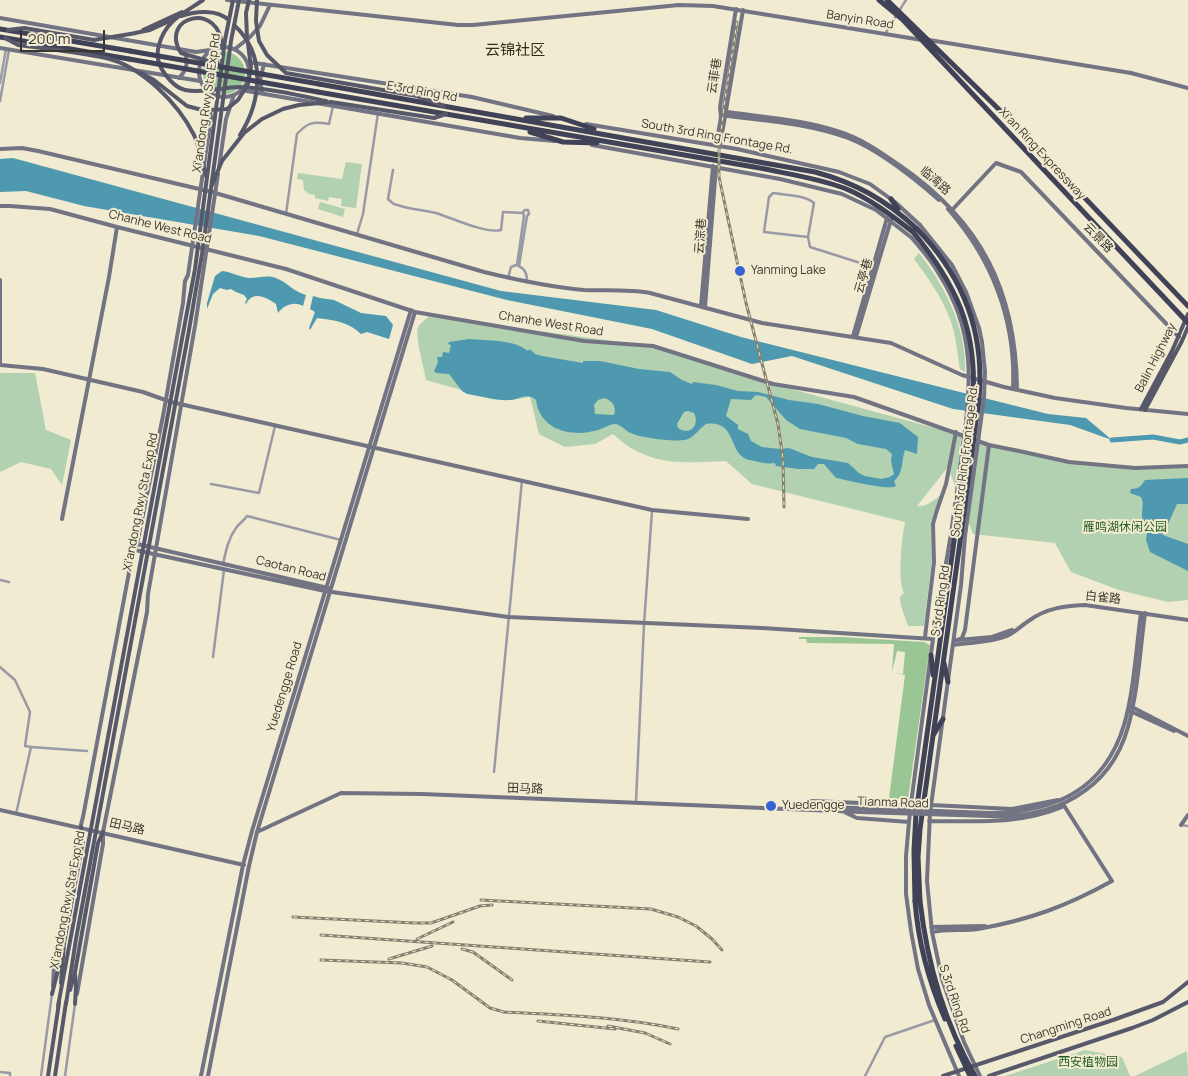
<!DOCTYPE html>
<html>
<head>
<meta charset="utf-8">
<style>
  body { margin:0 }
  #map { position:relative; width:1188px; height:1076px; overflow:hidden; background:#f1ebd1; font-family:Manrope,sans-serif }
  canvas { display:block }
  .scale { position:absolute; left:20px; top:30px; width:85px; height:22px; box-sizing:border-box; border:2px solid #39372d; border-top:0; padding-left:6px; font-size:15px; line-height:18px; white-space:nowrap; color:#39372d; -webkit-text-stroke:4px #f1ebd1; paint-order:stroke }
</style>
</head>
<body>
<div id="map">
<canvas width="1188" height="1076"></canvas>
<div class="scale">200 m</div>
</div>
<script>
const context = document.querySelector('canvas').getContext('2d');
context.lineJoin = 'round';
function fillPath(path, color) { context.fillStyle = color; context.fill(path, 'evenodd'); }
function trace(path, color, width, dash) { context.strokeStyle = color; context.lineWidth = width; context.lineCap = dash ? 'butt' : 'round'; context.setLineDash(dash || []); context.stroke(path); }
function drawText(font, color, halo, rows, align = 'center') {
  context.font = font + ' Manrope,"Noto Sans SC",sans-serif'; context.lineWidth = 4; context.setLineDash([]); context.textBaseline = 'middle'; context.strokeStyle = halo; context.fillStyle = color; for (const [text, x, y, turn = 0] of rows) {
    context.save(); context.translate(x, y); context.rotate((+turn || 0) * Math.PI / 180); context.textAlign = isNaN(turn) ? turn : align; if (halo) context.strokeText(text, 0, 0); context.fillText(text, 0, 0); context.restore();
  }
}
fillPath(new Path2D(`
  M346,162L362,164L356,208L341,206L342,199L329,197L328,201L315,198V195L309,194L304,190L303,180L297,179L298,173L342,179Z
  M320,202L345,209L343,217L318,209Z
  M919,253C945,286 967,329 965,372L960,369C957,352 956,335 950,319C942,297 928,278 914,259Z
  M429,316L650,346L773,384L1019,451L1069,462L1135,468L1188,466V600L1168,602L1119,590L1071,572L1055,543L973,534L948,467L917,506C925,508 934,500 941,495L931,525L932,560L924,626H908C905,615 900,608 900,597L904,593C897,579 902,538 905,522L752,484L726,461C682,463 648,467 613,434L595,444L565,447L539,434L530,397L511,400L465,391L426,380C424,368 415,337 418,328C420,323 425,320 429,316Z
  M0,373H35L46,430L71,440L62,485L51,469L21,462L0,472Z
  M1085,1050L1122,1057L1130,1076H1005Z
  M1187,1051L1188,1076H1135Z`), '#b2d1b0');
fillPath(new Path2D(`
  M203 73a21 21 0 1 1 42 0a21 21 0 1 1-42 0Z
  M799,637H841L924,642L930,645L908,799L889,798L905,675L892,672L894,644L807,643L806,639H799ZM897,651L905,652L903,674L892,672Z`), '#9ac696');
fillPath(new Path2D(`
  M13,158L501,291L656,310L741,337L964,393L1048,414L1086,418L1112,440L1070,425L953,409L792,356L752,364L652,329L507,300L259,236L84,206L26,191L0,192V159Z
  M222,271C232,272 242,278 250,278C260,278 268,274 278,279C288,283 294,292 306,295L303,306C294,301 284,305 278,313L276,304C266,297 253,290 246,304L245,303L247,299L244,295L236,292L231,289L227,290L220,288L213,294L207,309V303L215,276Z
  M313,296L320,298L334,300L361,313L386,316L393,325L389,339L367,332L361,334C349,322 334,320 317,318L310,330L309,328L315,312L310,309Z
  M469,339C488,341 513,339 528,351L530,349L535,354L542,356L583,363V361H600L639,369L670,372L682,380L692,384L693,382L716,385L738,391L758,392L789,400L818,404L863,416L900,423L918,437L917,454L905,450C901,461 904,473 894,481L896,486C888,491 848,480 836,478L824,464H818L814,469H798L776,466L775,463C768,464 762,463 755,461C752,460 747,460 744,458C729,449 735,420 706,424C700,428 695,436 688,439C678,443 644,438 633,434C626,432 623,426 616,424C608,424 602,430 594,431C575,436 548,432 539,411C537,408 537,404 536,400C527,392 521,399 510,400C496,401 481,396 467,394L462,391L449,374L436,373L434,371L438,362L437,357H442L443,352L449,353L451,345L448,344L449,342ZM756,395L766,397L786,420L800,429L846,438L858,444L886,449L892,454L891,461L894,474L890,477L881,479L865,476L859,473L848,463L812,457L789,448L780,449L762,447L751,441L748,434L738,429V425L726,416L731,399L751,400ZM604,398C612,400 617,407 614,415L595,414L594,405L598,400ZM688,411L694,413C700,426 690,436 678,428L677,424L684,412Z
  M1188,478V504H1177L1168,524L1143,521C1140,511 1145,505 1141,497L1130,493L1131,489C1139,489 1141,486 1145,480Z
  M1148,526H1155L1161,529L1163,535L1188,544V571L1150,552L1146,540Z`), '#4e99b0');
trace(new Path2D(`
  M1112,440L1153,437L1180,442L1188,440`), '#4e99b0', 5);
trace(new Path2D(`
  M899,11L906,0
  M885,34L896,16
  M0,83L6,49
  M0,101L9,50
  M393,170L388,199C390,201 391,202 394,204C407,209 423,210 436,213C452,218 486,234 501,230L503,212L523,213
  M286,214L297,134C308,122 314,121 329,124L333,106
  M357,234L363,214L378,113
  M808,237L814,203C805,195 785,195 773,193L769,197L764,232L808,237L810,247L873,267
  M517,265L524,216L523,212L525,210H528L529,214L527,216L519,266
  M508,278L511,267L516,265C525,268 527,273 527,282
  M211,484L259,493L275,426
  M223,564C226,551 228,539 236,528C239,523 244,521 247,516L341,540
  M0,580L9,582
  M213,657L224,570
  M0,667L15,680L30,712L25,746L31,747
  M494,772L522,480
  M636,802L644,624L652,511
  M16,814L31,747L87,751
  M1181,825L1188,826
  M0,1072L10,1073V1076
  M41,1076L52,994
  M65,1076L75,1004
  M865,1076L885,1037L935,1020`), '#999aa5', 2.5);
trace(new Path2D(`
  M227,0L458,25H473L679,5L713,6L922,40
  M0,18L196,52L210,50
  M929,40L1131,73L1188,88
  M199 72a25 25 0 1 1 50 0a25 25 0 1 1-50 0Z
  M0,48L200,81
  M235,49L250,37L260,26L270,5
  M248,62L472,97L553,116
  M179,78C187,70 188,63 185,53
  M241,90L520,138L555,141
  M262,91L260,80L264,64
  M721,111C760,117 802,119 840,132C862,139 880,152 899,165C981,221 1016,291 1017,389
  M721,115C764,121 808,123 848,138C879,150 915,179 939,200
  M586,124L737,149L839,172L870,184L895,202L920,225
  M592,145L780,179L842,194L876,210L912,238
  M716,146L721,117L720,107L736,9
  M720,146L743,10
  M0,149L22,148L38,151L212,192L484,272C517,280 550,287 584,290C606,291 628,289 650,293L762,323L891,343L962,375L1004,387L1055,398L1126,408L1188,414
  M219,167L226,119L234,95
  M0,206H10L50,209L117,227L286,269L415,312L584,341L653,346L773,384L854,397L989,445L1019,451L1069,462L1135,468L1188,466
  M948,209C992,259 1016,320 1013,388
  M952,210L996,163L1021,172L1179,337
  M0,280V365
  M701,306L713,166
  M705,307L716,167
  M853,336L887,218
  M856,337L891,220
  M0,365L43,369L143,392L171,402L652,510L748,519
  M62,519L109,277L117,227
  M951,534L933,639L910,811L906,856V894L911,931L918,969L929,1005L959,1076
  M965,536L961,585L930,813L927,881L932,932L942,979L964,1042L980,1076
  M137,544L328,588
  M135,550L325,591L508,617L762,628L933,639
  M925,637L934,562L933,524L937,510L946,484L956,432
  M958,640L992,637L1012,630
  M954,641L962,638L965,630L989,445
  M953,645C971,642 990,643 1007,636C1015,632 1022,625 1030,620C1047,608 1064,606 1085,605L1188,620
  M1130,706L1188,736
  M1130,711L1174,731
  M931,805L1012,809L1058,800
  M805,806L811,801L911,805
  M804,807L860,808
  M0,810L244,865
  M844,812L857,818L909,822
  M989,813C1053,813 1104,791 1124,725C1134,691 1136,649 1141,613
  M989,816C1052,819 1110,792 1128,727C1138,691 1140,651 1145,613
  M929,821C975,821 1020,825 1062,807
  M1181,825L1188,815
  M257,832L341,793L422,794L860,812
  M931,927L985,926
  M932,932C947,929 963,931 978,929C1029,920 1067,906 1112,881L1063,804
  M53,986L54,966L77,840L83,817L131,562L137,544L163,416L183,303L185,281L188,275L211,117L207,92
  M77,994L103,844V832L147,612L148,594L195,326L218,174
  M201,1076L243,865L252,831L411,310
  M208,1076L249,866L257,832L415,312`), '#727483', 4);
trace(new Path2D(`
  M1141,409L1172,351L1188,314
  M1145,410L1182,341L1188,327
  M61,983L64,943L83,841L81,827
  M70,990L75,972L98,843L103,832
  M52,994L60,962
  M75,1004L76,986L75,974
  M48,1076L59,1003
  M55,1076L66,1002
  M943,1076L1113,1020L1163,1002L1188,982
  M989,1076L1132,1028L1153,1020L1188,1002`), '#57596b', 4);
trace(new Path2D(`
  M0,29L130,51
  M0,37L129,59
  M319,84L815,172C856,183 886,200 917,229
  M318,92L760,168C788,174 817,178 844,188C869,198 891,215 913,232
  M526,118H561L594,129
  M530,132L563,142L597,143
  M891,199L898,209
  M935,626L943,612
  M931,655L933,675
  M944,663L948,682
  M934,734L943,719
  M915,901L914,851L916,813L955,534
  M920,901L918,857L920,829L961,535`), '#404257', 5);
const rail = new Path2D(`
  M737,22L724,106L719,150V177L746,303L778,424L783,459L784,507
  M481,900L651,909L678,917L696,926L712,939L722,950
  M293,917L415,923H431L480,906L492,905
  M321,935L710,962
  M417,939L453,922
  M462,949L473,952L512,980
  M389,959L432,946
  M321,960L402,963L427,967L452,980L490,1008L504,1012C562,1015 621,1017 678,1029
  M538,1021L615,1029
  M608,1026L645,1033L670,1044`);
trace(rail, '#858171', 3);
trace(rail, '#f1ebd1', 1, [4]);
trace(new Path2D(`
  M920,225L952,265L966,292L979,328L982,342L985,372L984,398L965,536
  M912,238C921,249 932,261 939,274C976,332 971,382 963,447C959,476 955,505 951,534
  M860,808L989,813
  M860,812L989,816`), '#727483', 4);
trace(new Path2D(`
  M203,0C184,13 165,21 159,45C156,55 158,65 165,74C170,81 176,88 185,90C203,94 222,87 239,87C268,88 298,95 326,101
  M257,0L256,21L259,41L267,55L286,73L417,96L444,106
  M181,16C196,11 216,9 229,20
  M234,25C266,54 262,100 240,135
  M8,30L24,28L94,40L136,33
  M143,30L182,12
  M135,33L150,30L174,19
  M247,37L246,13L249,0
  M5,38L18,45C47,49 77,52 106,58C141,66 178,103 194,135C200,147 202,163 206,176
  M218,64L181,53C158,16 221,0 222,48
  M141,73L154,80L187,106L202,110L227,109L238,100L248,84L251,67L248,44
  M212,185L222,161L244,133L262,119L283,109L299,105L331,102L434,118L446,114
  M66,1004L76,939L189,330L202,254L231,41L239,0
  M58,1006L195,269L225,40L233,0`), '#57596b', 4);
trace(new Path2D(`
  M879,0L902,19L1188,323
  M887,0L1020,130L1188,306
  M130,51L319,84
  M129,59L318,92
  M917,229C963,276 985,333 979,399L961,535
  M913,232C956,284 977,329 973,397L955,534
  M915,901C918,941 929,982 945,1019
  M920,901C927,962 944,1022 975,1076
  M956,1046L970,1076`), '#404257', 5);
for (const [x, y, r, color] of [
  [740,271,6,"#3663d3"],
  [771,806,6,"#3663d3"]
]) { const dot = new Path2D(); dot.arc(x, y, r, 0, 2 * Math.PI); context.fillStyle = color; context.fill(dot); trace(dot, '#f1ebd1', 2); }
drawText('12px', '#39372d', '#f1ebd1', [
  ["Banyin Road",860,20,9],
  ["云菲巷",715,76,-81],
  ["E 3rd Ring Rd",422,92,10],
  ["Xi'andong Rwy Sta Exp Rd",207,103,-82],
  ["South 3rd Ring Frontage Rd.",717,137,10],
  ["Xi'an Ring Expressway",1042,154,47],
  ["临湾路",935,181,41],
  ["Chanhe West Road",160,227,14],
  ["云淙巷",701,236,-86],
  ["云景路",1098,238,46],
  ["云亭巷",864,276,-74],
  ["Chanhe West Road",551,324,9],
  ["Balin Highway",1156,358,-63],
  ["South 3rd Ring Frontage Rd.",965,461,-83],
  ["Xi'andong Rwy Sta Exp Rd",141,502,-79],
  ["Caotan Road",291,569,14],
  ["白雀路",1103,598,6],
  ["S 3rd Ring Rd",941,601,-82],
  ["Yuedengge Road",285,687,-73],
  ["田马路",525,789,2],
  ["Tianma Road",893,803,2],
  ["田马路",127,827,13],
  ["Xi'andong Rwy Sta Exp Rd",68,900,-79],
  ["S 3rd Ring Rd",954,999,71],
  ["Changming Road",1066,1026,-18]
]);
drawText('12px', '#39372d', '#f1ebd1', [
  ["Yanming Lake",751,271],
  ["Yuedengge",782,806]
], 'left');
drawText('12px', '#235f22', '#f1ebd1', [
  ["雁鸣湖休闲公园",1125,528],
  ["西安植物园",1088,1063]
]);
drawText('15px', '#322d18', '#f1ebd1', [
  ["云锦社区",515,51]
]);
</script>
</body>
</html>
